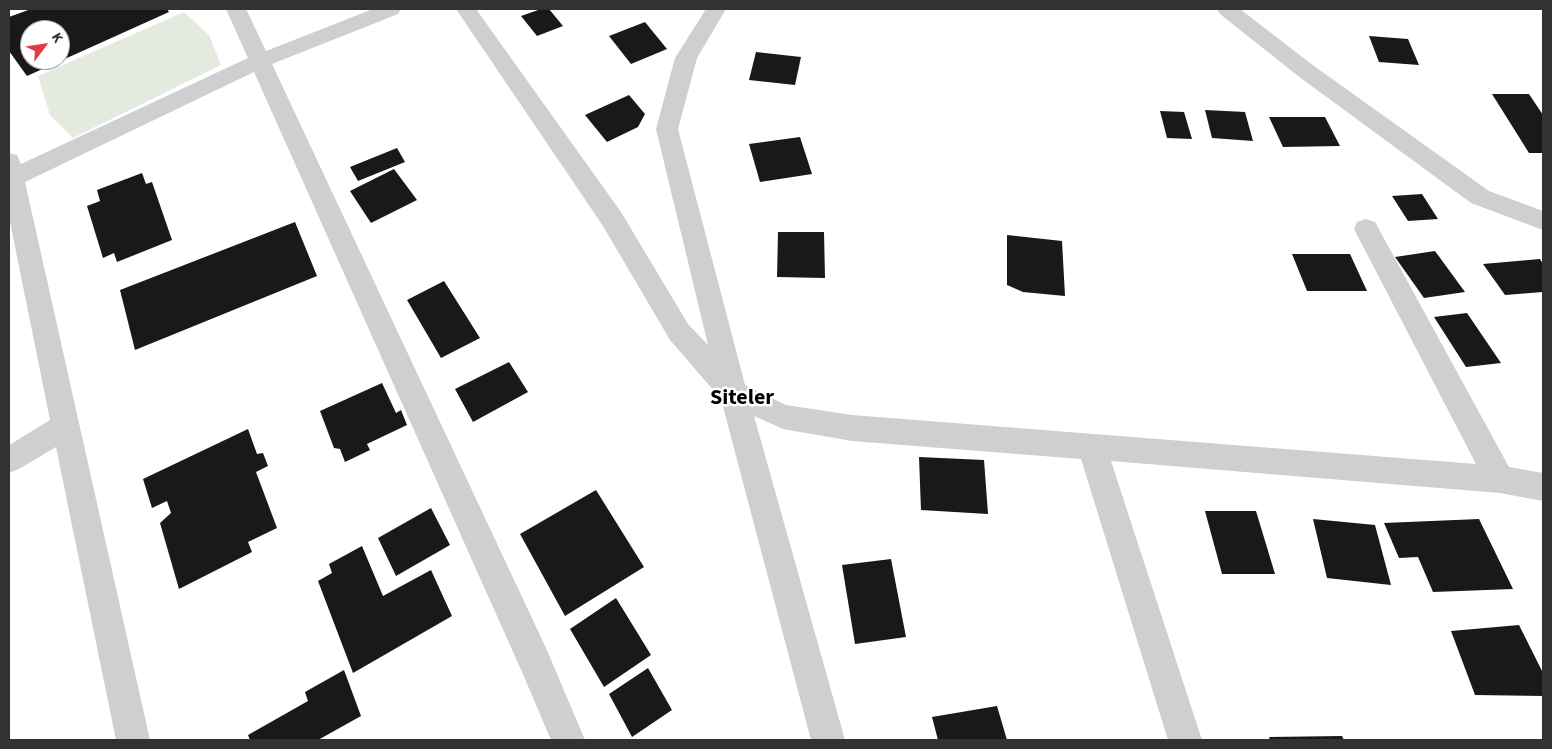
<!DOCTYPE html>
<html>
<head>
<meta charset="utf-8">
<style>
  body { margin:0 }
  #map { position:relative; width:1552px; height:749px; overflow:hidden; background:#fff; font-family:"Source Sans 3",sans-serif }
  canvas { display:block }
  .frame { position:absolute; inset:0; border:10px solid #323232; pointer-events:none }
  .north { position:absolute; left:20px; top:20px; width:50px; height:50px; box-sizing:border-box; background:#fff; border:1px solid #adadad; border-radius:50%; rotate:59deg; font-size:14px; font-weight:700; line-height:20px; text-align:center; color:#323232 }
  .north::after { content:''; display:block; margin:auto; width:18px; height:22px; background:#e13b3e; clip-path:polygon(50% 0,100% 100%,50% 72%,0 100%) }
</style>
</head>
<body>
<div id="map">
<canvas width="1552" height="749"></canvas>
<div class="frame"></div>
<div class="north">K</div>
</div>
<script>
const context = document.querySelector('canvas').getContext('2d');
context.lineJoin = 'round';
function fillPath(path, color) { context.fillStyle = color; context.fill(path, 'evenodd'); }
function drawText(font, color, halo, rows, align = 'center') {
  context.font = font + ' "Source Sans 3",sans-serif'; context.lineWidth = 5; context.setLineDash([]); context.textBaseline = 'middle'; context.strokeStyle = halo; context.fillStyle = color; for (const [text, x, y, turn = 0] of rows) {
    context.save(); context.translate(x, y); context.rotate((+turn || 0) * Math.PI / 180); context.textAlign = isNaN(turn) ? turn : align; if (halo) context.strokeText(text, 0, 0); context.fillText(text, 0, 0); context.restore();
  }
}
fillPath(new Path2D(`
  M184,12L209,35L221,65L73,138L50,115L38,76Z`), '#e4ebde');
fillPath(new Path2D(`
  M31,9H167L169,12L27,76L9,51V17ZM30,30H60V60H30Z
  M541,9H549L563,26L537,36L521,16Z
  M645,22L667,49L631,64L609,36Z
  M1369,36L1408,39L1419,65L1379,62Z
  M756,52L801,57L795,85L749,80Z
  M1492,94H1529L1543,115V153H1529Z
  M629,95L645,114L638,127L607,142L585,115Z
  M1205,110L1245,112L1253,141L1212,138Z
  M1160,111L1184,112L1192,139L1167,138Z
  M1269,117H1325L1340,146L1283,147Z
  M800,137L812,174L760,182L749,144Z
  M397,148L405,162L358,181L350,167Z
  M394,169L417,200L371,223L350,191Z
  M142,173L146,184L152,182L172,240L117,262L114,253L103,258L87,206L100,201L97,190Z
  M1422,194L1438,219L1408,221L1392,196Z
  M295,222L317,276L135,350L120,290Z
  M778,232H824L825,278L777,277Z
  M1007,235L1062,241L1065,296L1023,292L1007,285Z
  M1435,251L1465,292L1424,298L1395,257Z
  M1292,254H1350L1367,291H1307Z
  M1540,259L1543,264V292L1505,295L1483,264Z
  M444,281L480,338L441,358L407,300Z
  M1467,313L1501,363L1466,367L1434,317Z
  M509,362L528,392L473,422L455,389Z
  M382,383L396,413L401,410L407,425L367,444L370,450L345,462L340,449L334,448L320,411Z
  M248,429L257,454L263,453L268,466L256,472L277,528L248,542L252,552L179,589L160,523L171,513L167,501L152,508L143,479Z
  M919,457L984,460L988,514L921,510Z
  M596,490L644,567L565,616L520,534Z
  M431,508L450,545L396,576L378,538Z
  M1205,511H1256L1275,574H1222Z
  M1313,519L1375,525L1391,585L1327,578Z
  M1479,519L1513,589L1433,592L1418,557L1399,558L1384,523Z
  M362,546L383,596L431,570L452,616L353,673L318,581L332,573L329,564Z
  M891,559L906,637L855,644L842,565Z
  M616,598L651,655L604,687L570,629Z
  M1519,625L1543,673V696L1475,695L1451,631Z
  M648,668L672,710L632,737L609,694Z
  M344,670L361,716L318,740H250L248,735L308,701L305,692Z
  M997,706L1007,740H938L932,717Z
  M1342,736L1344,740H1270L1269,737Z`), '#191919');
fillPath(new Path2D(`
  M226,9H246L266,51L373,9H401L398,14L272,64L546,648L585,740H551L522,672L254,72L25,182L150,740H116L56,447L19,469L9,473V445L50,420L9,217V153L17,155L21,164L248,58Z
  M456,9H476L621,212L688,324L708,345L656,129L675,58L706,9H726L697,58L678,129L745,385L786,405L852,415L1476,464L1354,229L1357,222L1366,219L1375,222L1509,467L1543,473V501L1500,493L1111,461L1202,740H1168L1081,459L852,441L783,429L754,416L845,740H811L721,399L670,340L603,226Z
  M1217,9H1240L1314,66L1489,191L1543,211V230L1471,203L1298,76L1220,14Z`), '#cfcfcf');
drawText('bold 22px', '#000', '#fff', [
  ["Siteler",742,399]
]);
</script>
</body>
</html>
